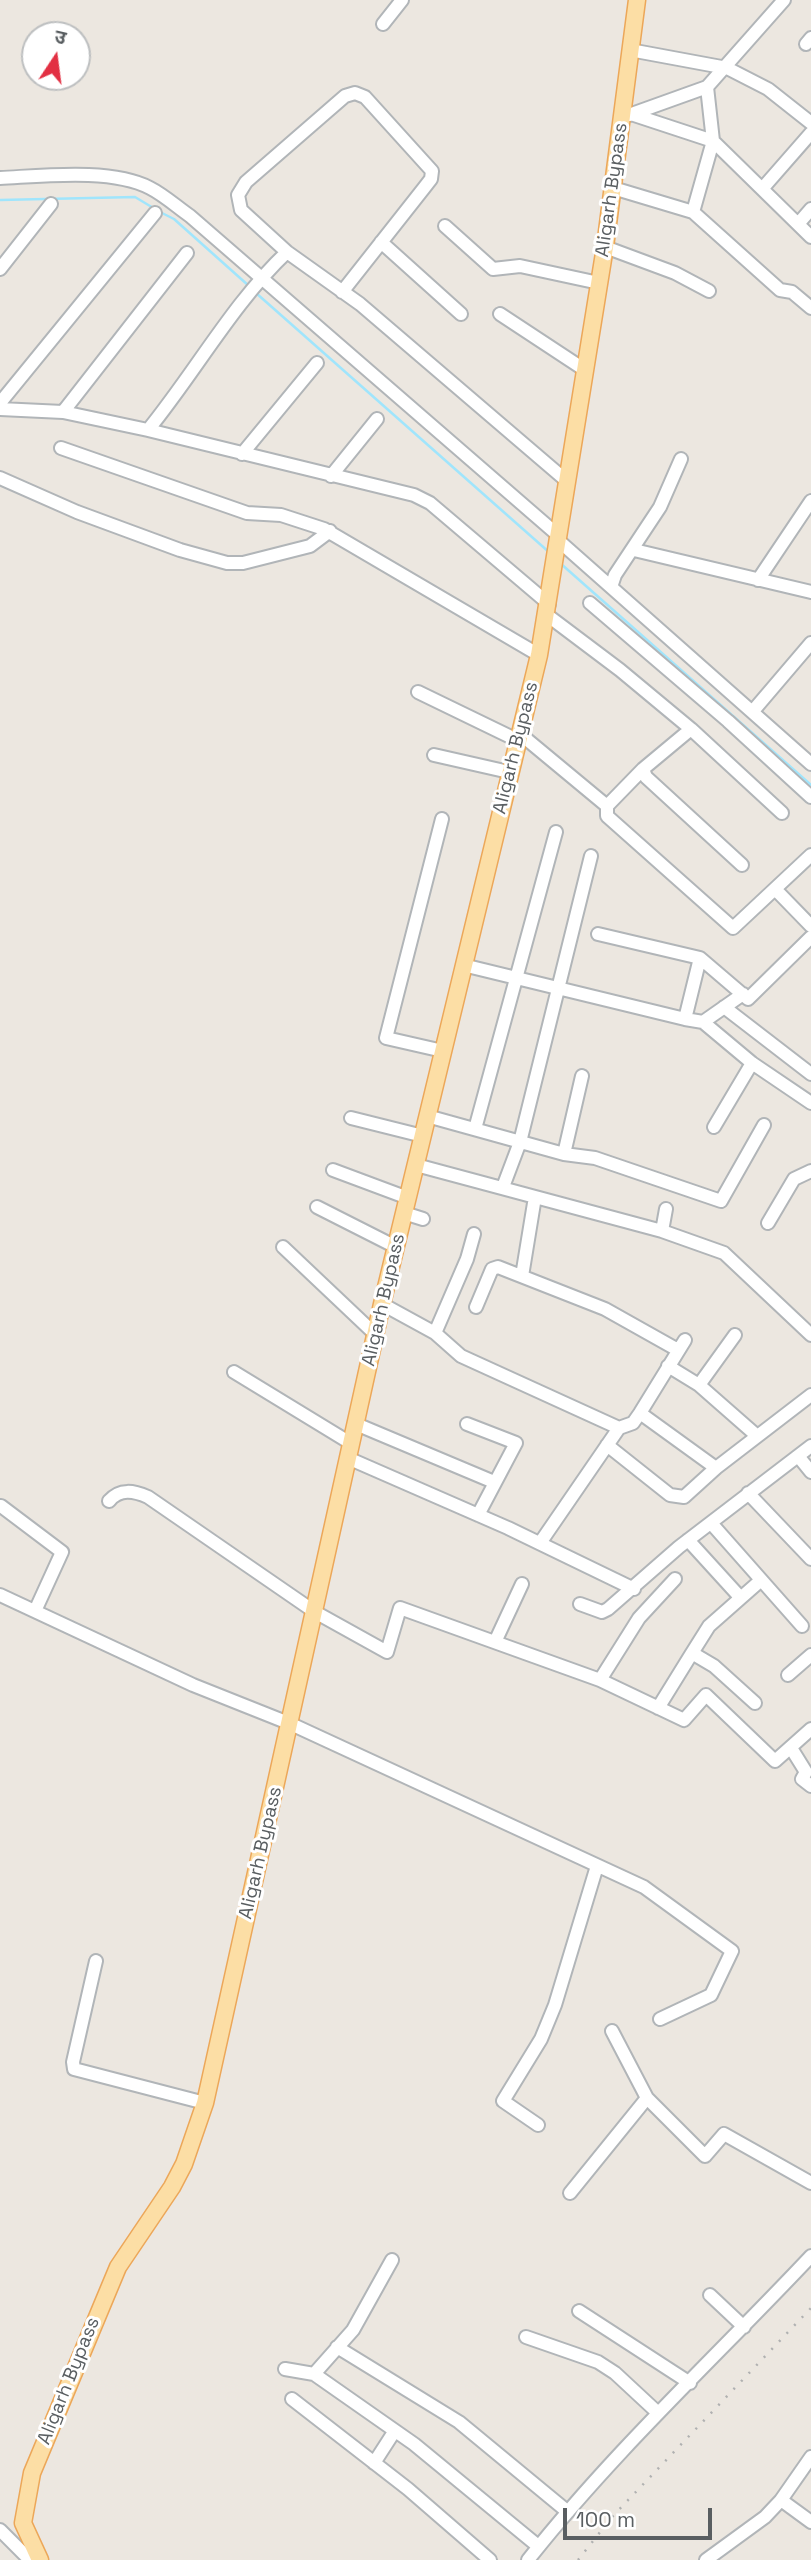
<!DOCTYPE html>
<html>
<head>
<meta charset="utf-8">
<style>
  body { margin:0 }
  #map { position:relative; width:811px; height:2560px; overflow:hidden; background:#ece7e0; font-family:"Space Grotesk","Noto Sans Devanagari",sans-serif }
  canvas { display:block }
  .north { position:absolute; left:21px; top:21px; width:70px; height:70px; box-sizing:border-box; background:#fff; border:2px solid #bdbfc0; border-radius:50%; rotate:13deg; font-size:19px; font-weight:700; line-height:28px; text-align:center; color:#595e61 }
  .north::after { content:''; display:block; margin:auto; width:24px; height:32px; background:#e23043; clip-path:polygon(50% 0,100% 100%,50% 72%,0 100%) }
  .scale { position:absolute; left:563px; top:2508px; width:149px; height:32px; box-sizing:border-box; border:4px solid #595e61; border-top:0; padding-left:9px; font-size:21px; line-height:24px; white-space:nowrap; color:#595e61; -webkit-text-stroke:5px #fff; paint-order:stroke }
</style>
</head>
<body>
<div id="map">
<canvas width="811" height="2560"></canvas>
<div class="north">उ</div>
<div class="scale">100 m</div>
</div>
<script>
const context = document.querySelector('canvas').getContext('2d');
context.lineJoin = 'round';
function trace(path, color, width, dash) { context.strokeStyle = color; context.lineWidth = width; context.lineCap = dash ? 'butt' : 'round'; context.setLineDash(dash || []); context.stroke(path); }
function drawText(font, color, halo, rows, align = 'center') {
  context.font = font + ' "Space Grotesk",sans-serif'; context.lineWidth = 6; context.setLineDash([]); context.textBaseline = 'middle'; context.strokeStyle = halo; context.fillStyle = color; for (const [text, x, y, turn = 0] of rows) {
    context.save(); context.translate(x, y); context.rotate((+turn || 0) * Math.PI / 180); context.textAlign = isNaN(turn) ? turn : align; if (halo) context.strokeText(text, 0, 0); context.fillText(text, 0, 0); context.restore();
  }
}
trace(new Path2D(`
  M0,200L135,197L155,209
  M160,212L174,219L249,286
  M256,293L550,553
  M560,563L811,785`), '#a0e5fc', 2.5);
const minor = new Path2D(`
  M784,0L707,87L713,141L693,212L780,290L792,292L811,308
  M383,24L402,0
  M806,44L811,38
  M630,50L727,68L768,89L811,123
  M631,114L713,141L811,237
  M629,115L707,87
  M0,178C43,176 112,168 150,188C164,195 177,207 190,216L559,536
  M613,188L693,212
  M762,189L811,133
  M798,224L811,209
  M445,226L493,269L520,266L599,283
  M381,242L461,314
  M605,247L675,273L709,291
  M187,253L63,412L148,430C196,371 233,303 287,252
  M0,269L51,204
  M342,292L424,188L431,179L432,171L365,97L355,93L345,96L246,182L238,195L241,210L287,252L360,304L568,482
  M500,314L585,370
  M0,403L155,213
  M0,409L63,412
  M148,430L414,495L430,503L549,604
  M61,448L247,513L281,515L324,529L539,655
  M242,454L317,363
  M331,476L377,419
  M0,478L77,512L180,550L227,563H243L310,546L330,531
  M559,541L811,764
  M634,550L811,592
  M758,580L811,501
  M611,587L615,575L660,507L681,459
  M590,603L728,721L811,797
  M547,615L620,670L691,729L643,769L646,777L742,865
  M418,692L517,740
  M753,711L811,643
  M691,729L782,813
  M519,733L607,806V816L733,928L811,855
  M434,755L509,772
  M607,806L643,769
  M442,819L386,1038L443,1051
  M775,889L811,926
  M598,934L700,958
  M463,965L685,1019L700,958L748,999L811,937
  M724,1007L811,1074
  M685,1019L703,1022L752,1063L811,1103
  M703,1022L743,994
  M427,1116L564,1154L595,1158L721,1201L764,1125
  M351,1118L423,1136
  M714,1127L752,1063
  M475,1129L556,832
  M564,1154L582,1076
  M416,1165L662,1231
  M333,1170L408,1198
  M503,1187L520,1142L591,856
  M317,1207L396,1247
  M666,1209L662,1231L724,1253L811,1335
  M404,1213L423,1219
  M768,1223L794,1179L811,1171
  M283,1247L376,1335
  M522,1276L535,1197
  M382,1304L435,1333L461,1356L619,1428L633,1423L640,1413L685,1340
  M476,1307L492,1269L498,1267L605,1309L678,1350
  M435,1333L467,1259L474,1234
  M668,1366L699,1385L756,1435
  M234,1372L352,1444
  M699,1385L735,1335
  M640,1413L716,1468
  M356,1424L494,1482
  M467,1424L516,1443L478,1515
  M607,1445L670,1495L684,1497L716,1468L811,1395
  M798,1456L811,1472
  M350,1459L508,1528L634,1589
  M748,1493L811,1559
  M109,1501C120,1488 134,1491 148,1497L315,1612L387,1652L400,1608L600,1680L684,1720L706,1695L775,1761L811,1729
  M1,1506L62,1552L35,1611
  M711,1523L802,1626
  M688,1540L739,1596
  M540,1543L619,1428
  M0,1595L193,1685L291,1724L644,1887L732,1951L711,1995L660,2019
  M580,1604L602,1612L608,1609L679,1547L811,1446
  M495,1642L522,1584
  M692,1653L709,1626L760,1581
  M788,1675L811,1655
  M600,1680L639,1618L675,1579
  M658,1708L692,1653L714,1666L755,1703
  M791,1748L806,1772L802,1779L811,1786
  M96,1961L73,2062L74,2069L205,2103
  M612,2031L647,2098L705,2156L724,2134L811,2183
  M538,2125L503,2101L541,2039L555,2005L597,1866
  M570,2193L647,2098
  M710,2295L744,2327
  M579,2311L690,2383
  M526,2337L598,2362L615,2373L657,2412
  M337,2347L459,2422L568,2512
  M285,2369L314,2374L414,2444L538,2546
  M314,2374L353,2330L392,2260
  M292,2399L408,2489L490,2560
  M374,2463L394,2432
  M781,2500L811,2457
  M0,2530L30,2560
  M528,2560C614,2451 716,2357 811,2256
  M706,2560L765,2517L781,2500L811,2522`);
const major = new Path2D(`
  M40,2560L23,2523L32,2473L118,2267L172,2187L184,2164L205,2103L382,1304L539,655L605,247L637,0`);
trace(minor, '#b1b5b8', 16);
trace(major, '#eca759', 19);
trace(minor, '#fff', 12);
trace(major, '#fcdea5', 16);
trace(new Path2D(`
  M578,2560L612,2517L811,2308`), '#b0b1b1', 2.5, [2, 9]);
drawText('19px', '#595e61', '#fff', [
  ["Aligarh Bypass",612,190,-82],
  ["Aligarh Bypass",516,748,-76],
  ["Aligarh Bypass",384,1300,-77],
  ["Aligarh Bypass",261,1853,-77],
  ["Aligarh Bypass",69,2381,-68]
]);
</script>
</body>
</html>
